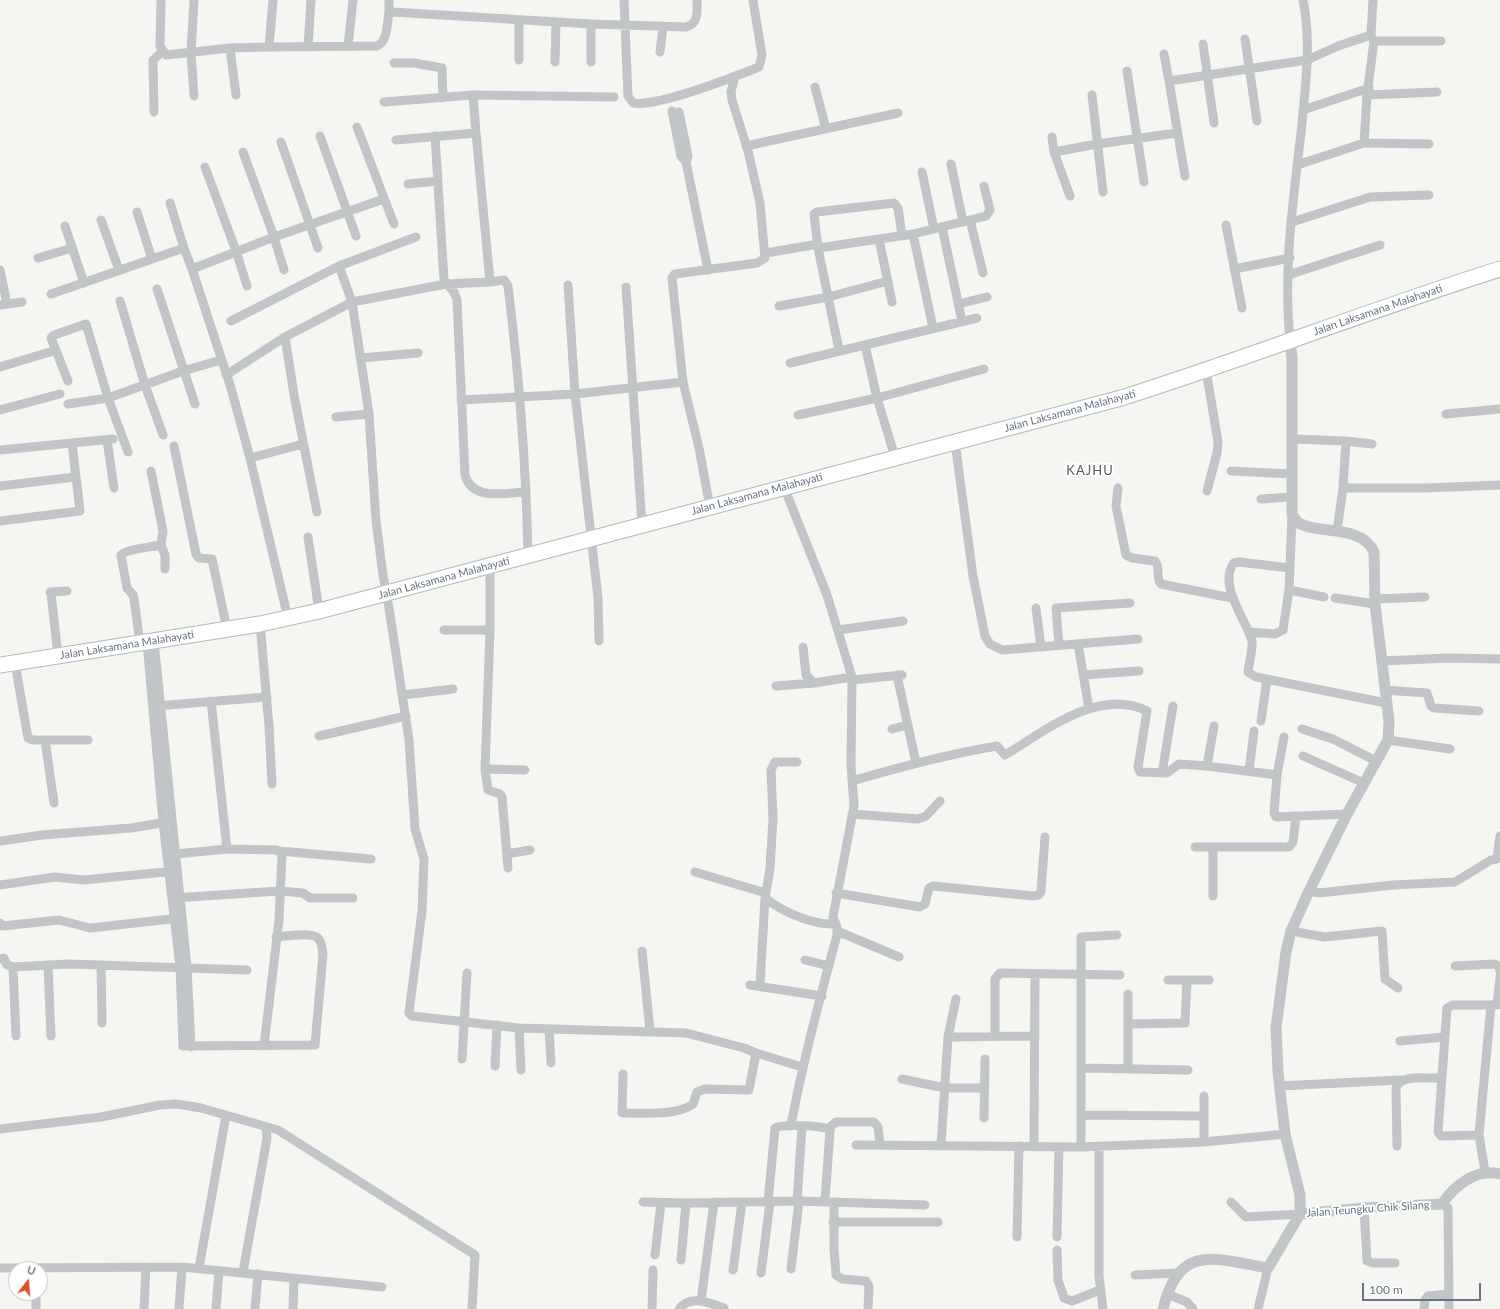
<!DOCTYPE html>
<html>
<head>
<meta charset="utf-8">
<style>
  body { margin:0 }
  #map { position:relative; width:1500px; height:1309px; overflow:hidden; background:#f5f5f2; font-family:Lato,sans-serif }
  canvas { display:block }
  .north { position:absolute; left:8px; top:1261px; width:40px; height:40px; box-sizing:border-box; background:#fff; border:1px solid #c1c8cd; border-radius:50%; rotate:17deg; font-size:11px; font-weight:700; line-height:16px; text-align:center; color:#657582 }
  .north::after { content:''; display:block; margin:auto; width:14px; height:18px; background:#dd512a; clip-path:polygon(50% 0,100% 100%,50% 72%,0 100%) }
  .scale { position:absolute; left:1362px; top:1283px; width:119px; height:18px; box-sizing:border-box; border:2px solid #657582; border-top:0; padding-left:5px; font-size:12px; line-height:14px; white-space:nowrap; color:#657582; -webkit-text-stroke:3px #fff; paint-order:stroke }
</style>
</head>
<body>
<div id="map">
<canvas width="1500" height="1309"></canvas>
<div class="north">U</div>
<div class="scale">100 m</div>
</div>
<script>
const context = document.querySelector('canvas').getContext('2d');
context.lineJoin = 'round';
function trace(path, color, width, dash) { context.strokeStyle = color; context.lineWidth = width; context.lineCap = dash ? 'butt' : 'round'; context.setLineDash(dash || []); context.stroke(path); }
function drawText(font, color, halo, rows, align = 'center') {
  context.font = font + ' Lato,sans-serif'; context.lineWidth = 4; context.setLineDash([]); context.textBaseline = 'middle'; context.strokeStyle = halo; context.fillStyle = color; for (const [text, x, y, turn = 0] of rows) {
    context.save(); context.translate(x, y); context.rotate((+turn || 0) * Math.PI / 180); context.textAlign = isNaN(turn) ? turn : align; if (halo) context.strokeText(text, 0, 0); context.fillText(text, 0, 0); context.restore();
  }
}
const trunk = new Path2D(`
  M0,665L260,624L319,611L1121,398C1248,358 1373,309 1500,269`);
trace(trunk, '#b4b7ba', 17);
trace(new Path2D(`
  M161,0L160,46L166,55L230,48L269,47
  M273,0L269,47L377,46C388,42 387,22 389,12
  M389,0V12H392L591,24L686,27C699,24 697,11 697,0
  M624,0L628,96L633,103C657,107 734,77 759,67L762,55L753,0
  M519,20V60
  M591,24V62
  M1245,39L1257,121
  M1374,41H1441
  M1203,44L1214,123
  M348,46L353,0
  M308,47L311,0
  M230,48L236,95
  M660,52L663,26
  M1164,54L1169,81
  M555,62L556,22
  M394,63H414L442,68L443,98
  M1127,71L1144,182
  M815,87L826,129
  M473,95L476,133
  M1092,95L1103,192
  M1367,95L1437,92
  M194,96L191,52L194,0
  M384,102L473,95L614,97
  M1303,110L1369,88
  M672,111L681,156L686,162L708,270
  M154,112L153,60L162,52
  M679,112L688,156L686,162
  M357,127L394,224
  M320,136L356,236
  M435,136L444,280L454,292L457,300L465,475C472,501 504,493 526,492
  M1052,137L1054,152L1070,196
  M396,140L476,133L490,282L446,284L352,302L369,414L376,521L383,575L389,608L409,740L415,829L424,859L422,911L409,1013L412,1016L519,1028L686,1033L744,1048L756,1053L802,1067
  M281,142L318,248
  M1364,143L1367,95L1374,41L1371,35L1373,0
  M746,146L898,113
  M243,152L274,237L284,270
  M1054,152L1097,144L1177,133
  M951,164L963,222
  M1297,165L1364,143L1429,144
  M205,167L236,251L247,286
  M922,172L934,229
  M1185,176L1169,81L1307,60L1338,46L1371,35
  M408,184L438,181
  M170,203L184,248
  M137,212L152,259
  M101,220L119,270
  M970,220L983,273
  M1292,222L1370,197L1429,195
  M1226,225L1242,308
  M65,226L84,283
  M942,227L962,321
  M913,234L933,328
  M879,239L892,302
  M818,248L913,234L986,216L990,210L984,186
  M766,253L818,244
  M38,258L72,248
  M192,269L231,388L250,458L288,618
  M1234,269L1290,258
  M0,270L7,304
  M1288,275L1380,245
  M490,282L504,280L508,286C519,375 526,465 528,554
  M568,285L575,394L598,598L599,641
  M626,287L642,525
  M157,289L195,404
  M51,294L184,248L192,269L274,237L384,199
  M120,301L145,385L163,435
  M958,304L987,297
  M0,305L22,302
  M779,306L828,297L888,281
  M231,321L339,266
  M285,337L294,395L317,512
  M1290,340C1283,271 1293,201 1301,133C1305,90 1312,43 1303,0
  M865,345L877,398L895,457
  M839,350L818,248L814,214L817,212L894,203L898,208L902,236
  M361,358L418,353
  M790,363L977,318
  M0,367L50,352
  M1206,370L1218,442L1217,453L1207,491
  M226,375L285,337L352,302L339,266L416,237
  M68,381L51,338L54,335L86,324L108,398L128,452
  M461,400L575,394L683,382
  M68,404L108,398L183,371L221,360
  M0,410L60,394
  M1446,414L1500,409
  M798,415L877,398L984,369
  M336,417L369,414
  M1293,439L1346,441L1343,488L1337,531
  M107,440L114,488
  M1346,441L1372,444
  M955,442L973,576L985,636L990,644L1002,650L1138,639
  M174,446L196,554L199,558L212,559L227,629
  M0,450L113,439
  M250,458L303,444
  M151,471L163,531L161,545L165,555V569
  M1231,471L1291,474
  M0,486L75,477
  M784,487L827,595L852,677L851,766L854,806L833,917L837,927V935C820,998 803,1061 791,1125
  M1118,488L1116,506L1126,555L1132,558L1155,561C1161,567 1155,577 1161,584L1232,598
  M1343,488H1426L1500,485
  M1261,499L1292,497
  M710,507L699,448L683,382L672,278L675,274L757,263L765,258L760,203L748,151L732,100L731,92L735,76
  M0,521L80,511L72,443
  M308,537L319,611
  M1290,568L1292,514
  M1289,590L1324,597
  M50,592L67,591
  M51,593L58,656
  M1335,598L1375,604
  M1376,599L1425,597
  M1036,608L1041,647
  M260,624L269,726L272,784
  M444,630H490V565
  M490,630L485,769L488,790L500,794L502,797L508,868
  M838,630L903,621
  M1249,632L1275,634L1283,630L1289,590L1290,568L1239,562L1234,563C1217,584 1247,621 1252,641C1253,650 1249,663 1248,672L1256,677L1386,703
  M154,641L187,967L191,1047
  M147,642L163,822L180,967L183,1046L315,1045L323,954C322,949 322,942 318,938C311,932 286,936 276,937
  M140,643L134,599L133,595L127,588L121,555C126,549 152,547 161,545
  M1078,644L1089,709
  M1059,645L1056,608L1130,603
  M803,647L806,675L814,683
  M1382,661L1449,658L1500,659
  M15,663L28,738L33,740H88
  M897,675L916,763
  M1083,675L1139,671
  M852,680L902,675
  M776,686L814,683L852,677
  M1384,690L1427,693L1431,706L1434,708L1479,711
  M403,695L453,689
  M211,701L227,849
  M156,706L267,697
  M1261,721L1267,679
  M892,729L908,725
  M1302,729L1333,739L1376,761
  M319,736L406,716
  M45,740L54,803
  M1388,740L1450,749
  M1303,756L1364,783
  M1207,766L1214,726
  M485,769L525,770
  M1249,771L1254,731
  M1162,773L1173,706
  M1277,775L1284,737
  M852,781C900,767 948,754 997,746L1005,755C1045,731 1099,687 1147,711L1138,767L1140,772L1167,773L1179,764L1207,766L1277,775L1274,813L1276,817L1347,814
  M852,814L918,819L926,816L940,801
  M0,841L42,835L131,828L167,822
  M1195,847H1289L1293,842L1296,816
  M1213,847V896
  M279,851L371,859
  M176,854L227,849L277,850L282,854L279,920L264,1046
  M507,854L530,850
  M695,872L766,893
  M0,885L54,877L84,880L175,871
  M1309,891L1319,893L1393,885L1455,882L1491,860L1497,859L1500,836
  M836,893L920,907L925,904L929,888L933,886L1033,896L1039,895L1041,892L1045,837
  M174,898L279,891L303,893L310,898H353
  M765,898C783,912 812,925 835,924
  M0,923L2,926L59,920L90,928L180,918
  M837,931L899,957
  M1291,931L1324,937L1382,931L1385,979L1398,988
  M642,951L650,1031
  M0,959L4,958L7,965L13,967L68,964L247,970
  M805,960L829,966
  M48,965L51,1036
  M101,965L102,1023
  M1455,966L1495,964L1499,967L1500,971
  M13,967L16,1036
  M1168,980H1209
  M750,985L822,996
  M760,985L765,898L770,869L773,818L771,770L775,762H797
  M1128,1024L1185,1023L1187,980
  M519,1028L521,1070
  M549,1029L551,1063
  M995,1036V979L1000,973L1120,975
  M948,1037L1035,1036
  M1400,1041L1445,1037
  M462,1059L467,973
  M495,1066L497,1025
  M1081,1068L1188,1070
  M1128,1069V994
  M623,1074L622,1113C641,1113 678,1116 693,1104L697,1092L705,1089L749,1090L756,1053
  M902,1079L945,1088H984
  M1279,1086L1401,1080
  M1204,1096V1142
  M1081,1115L1204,1116
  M984,1118L985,1059
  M829,1128L836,1122H874L878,1127L880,1145
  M0,1129L101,1117L160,1105L177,1104L201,1108L278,1130L475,1255L472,1309
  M1479,1135L1441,1136L1438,1132L1447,1008L1453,1005H1497L1500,977
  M856,1145L1081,1147L1204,1142L1285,1134
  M941,1145L948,1037L956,999
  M1397,1146L1396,1088C1401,1073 1429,1079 1442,1078
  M1034,1147L1035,974
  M1081,1147V937L1117,935
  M1099,1147V1276L1103,1309
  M1485,1172L1479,1135L1491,1005
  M797,1201L802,1127
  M643,1202L686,1203L797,1201L925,1205
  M768,1202L775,1128C781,1124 825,1125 830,1130L825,1201
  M834,1202V1249L836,1275L842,1279L866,1281L869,1286L868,1309
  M1231,1202L1246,1217L1300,1214
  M1442,1204L1448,1208L1449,1309
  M1364,1208L1367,1261L1373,1263H1395
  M833,1222H938
  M1017,1237L1019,1146
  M1057,1237L1059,1147
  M1057,1250L1058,1280L1064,1298L1072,1301L1100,1290
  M655,1255L661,1203
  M681,1260L686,1203
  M0,1268L182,1267L382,1287
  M199,1268L226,1115
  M791,1269L799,1201
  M733,1270L742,1202
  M243,1272L267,1138L266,1128
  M761,1273L770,1202
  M1135,1275L1179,1273
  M1167,1294L1187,1302L1193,1309
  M701,1301L714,1202
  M36,1309V1293
  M144,1309L146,1267
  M179,1309L182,1267
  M216,1309L219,1271
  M255,1309L258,1274
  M293,1309L294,1278
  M652,1309L653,1270
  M679,1309C691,1294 709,1303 724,1308
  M1258,1309L1268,1268
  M1424,1309L1425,1300L1428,1296L1449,1294`), '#c1c5c8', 9);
trace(new Path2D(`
  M1290,340L1292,359V514L1298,523L1306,526C1327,533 1363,527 1374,552L1375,604L1389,721L1388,740L1347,814L1309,891L1291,931L1286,952L1276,1028L1278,1072L1285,1134L1300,1195V1214
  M1163,1309C1179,1242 1216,1259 1268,1268L1300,1214L1364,1208L1442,1204C1454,1186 1476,1168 1500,1174`), '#c1c5c8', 11);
trace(trunk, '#fff', 15);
drawText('11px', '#657582', '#fff', [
  ["Jalan Laksamana Malahayati",1378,310,-19],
  ["Jalan Laksamana Malahayati",1070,411,-15],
  ["Jalan Laksamana Malahayati",757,494,-15],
  ["Jalan Laksamana Malahayati",444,578,-15],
  ["Jalan Laksamana Malahayati",127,645,-9],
  ["Jalan Teungku Chik Silang",1368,1209,-4]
]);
context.letterSpacing = '1px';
drawText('13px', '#535e67', '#fff', [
  ["KAJHU",1090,471]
]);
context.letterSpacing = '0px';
</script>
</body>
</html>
